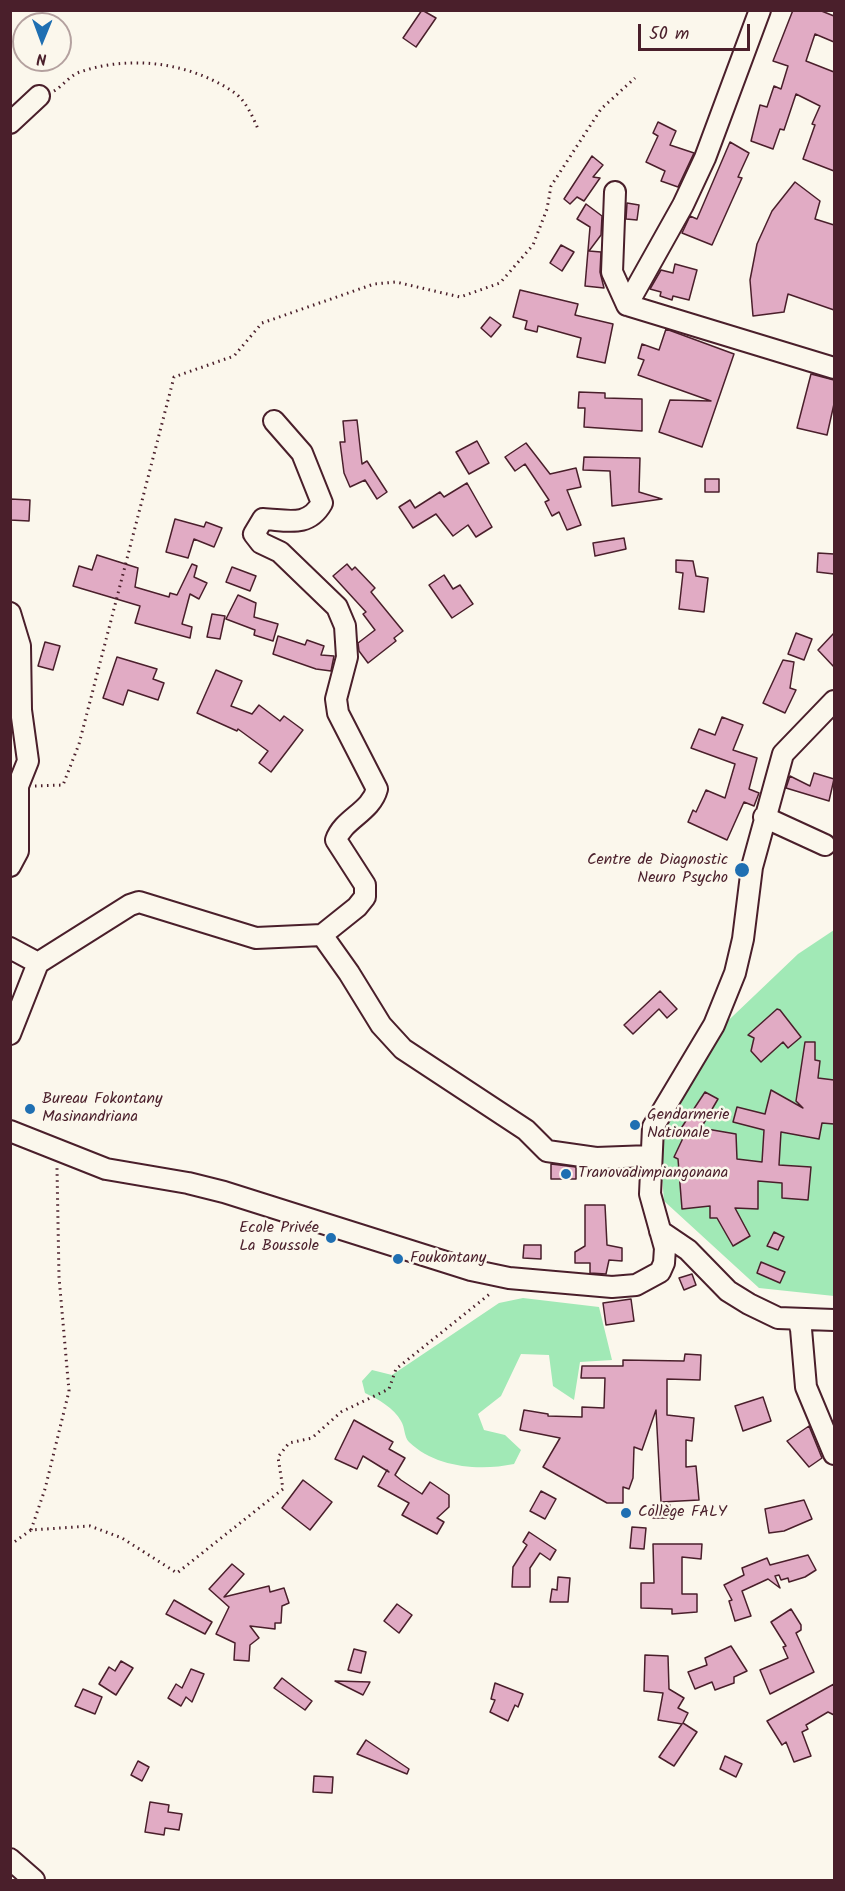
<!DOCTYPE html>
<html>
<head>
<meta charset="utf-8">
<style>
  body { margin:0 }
  #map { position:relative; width:845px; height:1891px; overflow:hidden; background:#fbf7ec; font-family:Kalam,sans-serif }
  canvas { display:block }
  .frame { position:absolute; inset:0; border:12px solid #4a1f2b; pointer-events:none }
  .north { position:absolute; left:12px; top:12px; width:60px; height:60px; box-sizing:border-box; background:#fbf7ec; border:2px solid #b4a19f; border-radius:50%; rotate:181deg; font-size:16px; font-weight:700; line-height:24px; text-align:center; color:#4a1f2b }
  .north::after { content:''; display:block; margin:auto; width:21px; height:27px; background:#1f6fb2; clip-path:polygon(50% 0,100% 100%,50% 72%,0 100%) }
  .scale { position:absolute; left:638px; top:24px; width:112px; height:27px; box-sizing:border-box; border:3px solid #4a1f2b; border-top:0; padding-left:8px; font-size:18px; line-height:21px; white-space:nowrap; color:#4a1f2b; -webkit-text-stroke:4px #fbf7ec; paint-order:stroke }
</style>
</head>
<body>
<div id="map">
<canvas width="845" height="1891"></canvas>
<div class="frame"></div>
<div class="north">N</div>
<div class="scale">50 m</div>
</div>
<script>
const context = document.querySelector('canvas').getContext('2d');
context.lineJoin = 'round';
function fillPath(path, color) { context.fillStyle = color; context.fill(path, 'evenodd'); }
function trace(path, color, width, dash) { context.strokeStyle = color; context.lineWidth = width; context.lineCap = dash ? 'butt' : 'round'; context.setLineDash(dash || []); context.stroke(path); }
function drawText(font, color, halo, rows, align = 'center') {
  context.font = font + ' Kalam,sans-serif'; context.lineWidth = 5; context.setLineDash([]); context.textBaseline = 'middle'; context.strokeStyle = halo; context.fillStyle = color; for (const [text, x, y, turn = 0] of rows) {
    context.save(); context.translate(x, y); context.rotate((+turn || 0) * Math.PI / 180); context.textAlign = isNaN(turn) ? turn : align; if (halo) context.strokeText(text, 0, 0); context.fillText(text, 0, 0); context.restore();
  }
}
fillPath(new Path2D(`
  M834,930V1296L759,1288L664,1201L660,1150L675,1094L712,1036L798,954Z
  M523,1298L599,1307L612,1360L580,1362L574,1400L553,1386L549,1355L521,1354L501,1396L478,1414L484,1430L505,1435L521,1450L514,1464C480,1471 436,1468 409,1442C404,1437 405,1427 401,1421C394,1408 378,1399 365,1393L362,1381L372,1370L392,1375L499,1303Z`), '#a1e9b6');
const building = new Path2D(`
  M422,10L436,18L416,47L403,38Z
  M793,10H819L834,16V42L815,34L806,61L834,72V171L803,159L815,125L812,124L820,106L796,94L784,130L780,129L773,149L751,141L760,105L767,107L774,86L781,89L788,66L773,61Z
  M658,122L676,131L670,145L694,153L678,187L661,181L665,171L646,162L658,136L653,133Z
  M730,142L749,153L738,177L742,178L712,245L682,233L690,216L697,219Z
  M592,156L603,165L593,177L600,178L584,201L577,197L570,204L564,199Z
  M795,182L820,201L815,219L834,225V310L788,294L784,312L753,316L750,280L757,244L772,211Z
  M627,203L639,205L637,220L626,219Z
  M586,204L602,216L601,235L589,251L601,252L600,272L604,288L585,286L590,227L577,219Z
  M561,245L574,252L562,271L550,263Z
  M675,264L697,270L689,300L673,296L672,300L660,296L661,292L650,289L661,270L673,273Z
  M520,290L578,304L575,315L613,324L605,363L577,357L581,338L538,326L537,332L525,329L527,321L513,317Z
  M490,317L501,325L491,337L481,328Z
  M666,329L734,354L702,447L659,432L670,400L711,401L638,375L644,360L638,358L642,344L659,350Z
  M811,374L834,380V404L827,435L797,428Z
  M579,392L605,393V398L642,399V431L584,427L585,408H578Z
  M357,420L362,464L367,461L387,492L377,499L365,480L350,487L344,473L340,442H345L343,421Z
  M477,441L489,463L469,474L456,452Z
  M526,443L550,474L576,468L581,487L567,490L581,525L567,530L559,512L552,516L545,502L549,500L525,464L515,471L505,457Z
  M584,457L640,458L639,492L662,499L612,506L610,471L583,470Z
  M705,479H719V492H705Z
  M467,483L492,527L476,537L468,525L453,536L436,514L413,528L399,507L410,500L415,508L440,492L444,497Z
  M10,499L30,500L29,521L10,520Z
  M175,519L204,527L206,522L222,528L214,547L194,539L188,558L166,552Z
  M624,538L626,549L595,556L593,543Z
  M818,553L834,554V574L817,572Z
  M97,555L138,568L135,587L169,597L170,593L177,595L192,564L197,566L194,577L207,583L199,599L190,594L182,624L192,627L190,638L135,623L140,606L73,586L79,566L92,570Z
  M676,560L693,561L696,576L708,578L704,612L679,609L683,573L676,572Z
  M347,564L352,570L355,567L375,588L371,592L403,631L394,638L396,641L368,663L359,651L358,643L375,630L363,614L366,612L333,576Z
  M232,567L256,576L250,591L226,582Z
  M444,575L453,589L460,585L473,604L452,618L429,585Z
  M238,595L256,603L254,617L278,624L273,641L254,635L255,630L226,619Z
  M212,614L225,616L220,639L207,637Z
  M796,633L812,639L804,660L788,654Z
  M834,633V667L818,650Z
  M278,636L305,645L307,640L324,646L321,655L334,656L331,671L316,669L273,654Z
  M45,642L60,646L53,670L38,666Z
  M117,657L157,669L153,679L164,683L158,700L128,690L123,705L103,698Z
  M783,660L794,662L790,688L796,690L785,713L763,703Z
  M216,670L242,681L231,706L252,714L259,705L280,721L284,716L303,730L271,772L259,763L268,751L238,729L237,731L197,713Z
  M722,717L743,725L733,750L757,758L749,789L759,793L754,806L744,802L727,840L688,822L693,810L696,812L706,790L725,798L735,764L691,748L699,729L715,735Z
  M814,773L834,779L829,801L786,788L790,776L810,786Z
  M660,991L677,1009L667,1018L659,1009L633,1034L624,1025Z
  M777,1009L780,1010L801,1037L788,1048L783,1042L761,1062L751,1051L754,1038L748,1035Z
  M805,1042H815V1060L820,1061L818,1078L834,1080V1124L822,1123L819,1139L781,1132L779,1165L811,1167L808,1200L782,1198V1183L758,1181V1209L735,1208L750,1236L733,1246L717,1218H710V1206L682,1209L678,1159L674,1157L684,1136L678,1133L705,1092L718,1099L701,1128L736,1134L737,1159L762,1162L764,1130L733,1122L737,1107L765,1114L771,1090L803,1108L796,1101Z
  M551,1164L576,1167V1179H551Z
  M585,1205H605L607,1245L622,1248V1261L609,1260L606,1274L590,1273V1263H575V1252L585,1246Z
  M774,1232L784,1237L778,1250L767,1246Z
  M524,1245H541V1259L523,1258Z
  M761,1262L785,1272L780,1283L757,1273Z
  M692,1274L696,1285L684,1290L679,1278Z
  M631,1299L634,1321L606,1325L603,1303Z
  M685,1354L701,1355L700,1380L667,1379V1415L694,1418L692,1441L686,1440V1467L696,1466L699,1500L661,1502L656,1410L642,1450L634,1447L633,1478L629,1489L623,1487V1503H607L543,1467L560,1438L520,1430L524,1410L548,1414V1416L582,1417V1407L604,1408L605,1378H581L582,1366H623V1360L684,1361Z
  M763,1397L771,1421L743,1431L735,1406Z
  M354,1420L393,1442L389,1449L405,1458L395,1475L401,1480L422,1494L430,1482L449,1495V1507L437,1518L444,1522L437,1534L402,1515L409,1503L378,1486L387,1470L389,1472L363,1456L357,1469L335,1459Z
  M809,1426L822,1458L809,1467L787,1441Z
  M303,1480L332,1502L310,1530L282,1508Z
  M541,1491L556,1499L545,1519L530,1511Z
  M804,1500L812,1519L784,1531L769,1533L765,1509Z
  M653,1505H670V1518H653Z
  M632,1527L646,1528L644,1549L630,1548Z
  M529,1532L556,1550L550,1560L540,1553L530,1568V1587H512L513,1567L527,1545L523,1542Z
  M653,1544H702L701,1559L682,1557V1594H697V1612L672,1614V1609L641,1608V1583H654Z
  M808,1555L816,1570L805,1577L789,1582L788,1578L781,1580L779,1575L775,1576L780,1588L768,1579L742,1591L751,1616L735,1621L729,1601L732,1600L724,1585L744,1575L742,1568L767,1558L770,1565Z
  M232,1564L244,1574L224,1597L269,1586L270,1592L284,1588L289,1603L282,1606L281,1623H275V1629L250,1626L259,1638L250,1645L249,1661L234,1660L235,1643L216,1634L229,1607L209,1589Z
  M558,1577L570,1578L568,1602H550L552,1589L557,1590Z
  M174,1600L212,1622L205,1634L166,1614Z
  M397,1604L412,1615L399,1633L384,1621Z
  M791,1609L801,1625V1630L796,1633L814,1672L770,1694L760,1670L788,1658L783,1647L786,1646L771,1622Z
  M731,1646L747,1671L734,1677V1683L715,1690L712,1682L695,1689L688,1672L707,1665L705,1658Z
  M354,1649L366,1652L361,1673L348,1670Z
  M645,1655L668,1656L669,1689L684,1698L678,1708L688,1713L683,1723L697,1732L674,1766L659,1757L682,1724L658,1720L663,1693L644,1691Z
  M121,1661L133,1668L116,1695L99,1684L109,1667L115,1671Z
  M191,1669L204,1674L192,1702L186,1697L181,1706L168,1698L176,1684L182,1688Z
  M282,1678L312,1701L305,1710L274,1688Z
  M335,1681L370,1682L363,1695Z
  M495,1683L523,1694L518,1707L515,1705L508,1721L490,1712L495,1700L491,1699Z
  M834,1684V1715L828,1712L806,1725L808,1729L802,1732L811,1756L794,1762L786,1742L782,1745L767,1721Z
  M83,1689L102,1697L95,1714L75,1706Z
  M366,1740L409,1769L407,1774L357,1754Z
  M725,1756L742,1764L736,1777L720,1769Z
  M138,1761L149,1767L142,1781L131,1775Z
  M314,1776L333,1777L332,1793L313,1792Z
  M150,1802L169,1805L168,1812L182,1814L179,1830L165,1828L164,1835L145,1832Z`);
fillPath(building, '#e1abc4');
trace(building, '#4a1f2b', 1.5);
const minor = new Path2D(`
  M10,123L39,96
  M615,192L612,272L627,305
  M627,305L683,205L705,158L760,10
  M627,305L834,368
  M274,421L302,453L322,503C308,528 287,520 263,519L254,534L261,543L280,552L337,607L345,626L347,657L336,699L338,713L377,789C371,812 343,819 336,840L365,885V897L357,907L322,935
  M10,613L20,646L21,710L28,761L18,786V851L10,866
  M764,817L825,845
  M10,948L38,963L10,1034
  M38,963L130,905L139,902L256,938L322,935L349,973L381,1025L403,1049L526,1130L547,1151L596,1158L650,1156
  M10,1131L106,1169L188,1183L224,1192L471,1270L509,1278L612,1287L636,1285L660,1272L664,1263L665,1248L650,1194L653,1127L714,1025L735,973L743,939L752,867L783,754L834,701
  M660,1231L688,1250L728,1291L749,1304L778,1318L834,1320
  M798,1320L801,1329L806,1387L834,1454
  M10,1859L34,1880`);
trace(minor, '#4a1f2b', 24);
trace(new Path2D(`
  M54,91C63,86 70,75 80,72C129,55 188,62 232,91C245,99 252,115 258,129
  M35,786L63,785L79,744L174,377L234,356L262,323L374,284L396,282L460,297L500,283L533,245L547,209L551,186L601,109L635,78
  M31,1530L45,1489L69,1391L59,1277L57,1168
  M10,1545L31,1530L90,1526L122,1538L177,1573L283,1489L278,1457L289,1443L312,1438L341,1412L389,1389L396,1369L491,1293`), '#4a1f2b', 3, [1.5, 4.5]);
trace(minor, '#fbf7ec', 20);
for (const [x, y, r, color] of [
  [742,870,8,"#1f6fb2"],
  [30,1109,6,"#1f6fb2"],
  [635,1125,6,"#1f6fb2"],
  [566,1174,6,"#1f6fb2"],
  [331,1238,6,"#1f6fb2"],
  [398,1259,6,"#1f6fb2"],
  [626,1513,6,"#1f6fb2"]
]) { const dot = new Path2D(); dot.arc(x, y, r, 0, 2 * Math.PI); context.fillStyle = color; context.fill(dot); trace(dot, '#fbf7ec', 2); }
drawText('16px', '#4a1f2b', '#fbf7ec', [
  ["Centre de Diagnostic",728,861,"right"],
  ["Neuro Psycho",728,879,"right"],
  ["Bureau Fokontany",42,1100],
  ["Masinandriana",42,1118],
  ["Gendarmerie",647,1116],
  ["Nationale",647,1134],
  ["Tranovadimpiangonana",578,1174],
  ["Ecole Privée",319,1229,"right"],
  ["La Boussole",319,1247,"right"],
  ["Foukontany",410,1259],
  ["Collège FALY",638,1513]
], 'left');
</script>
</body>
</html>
